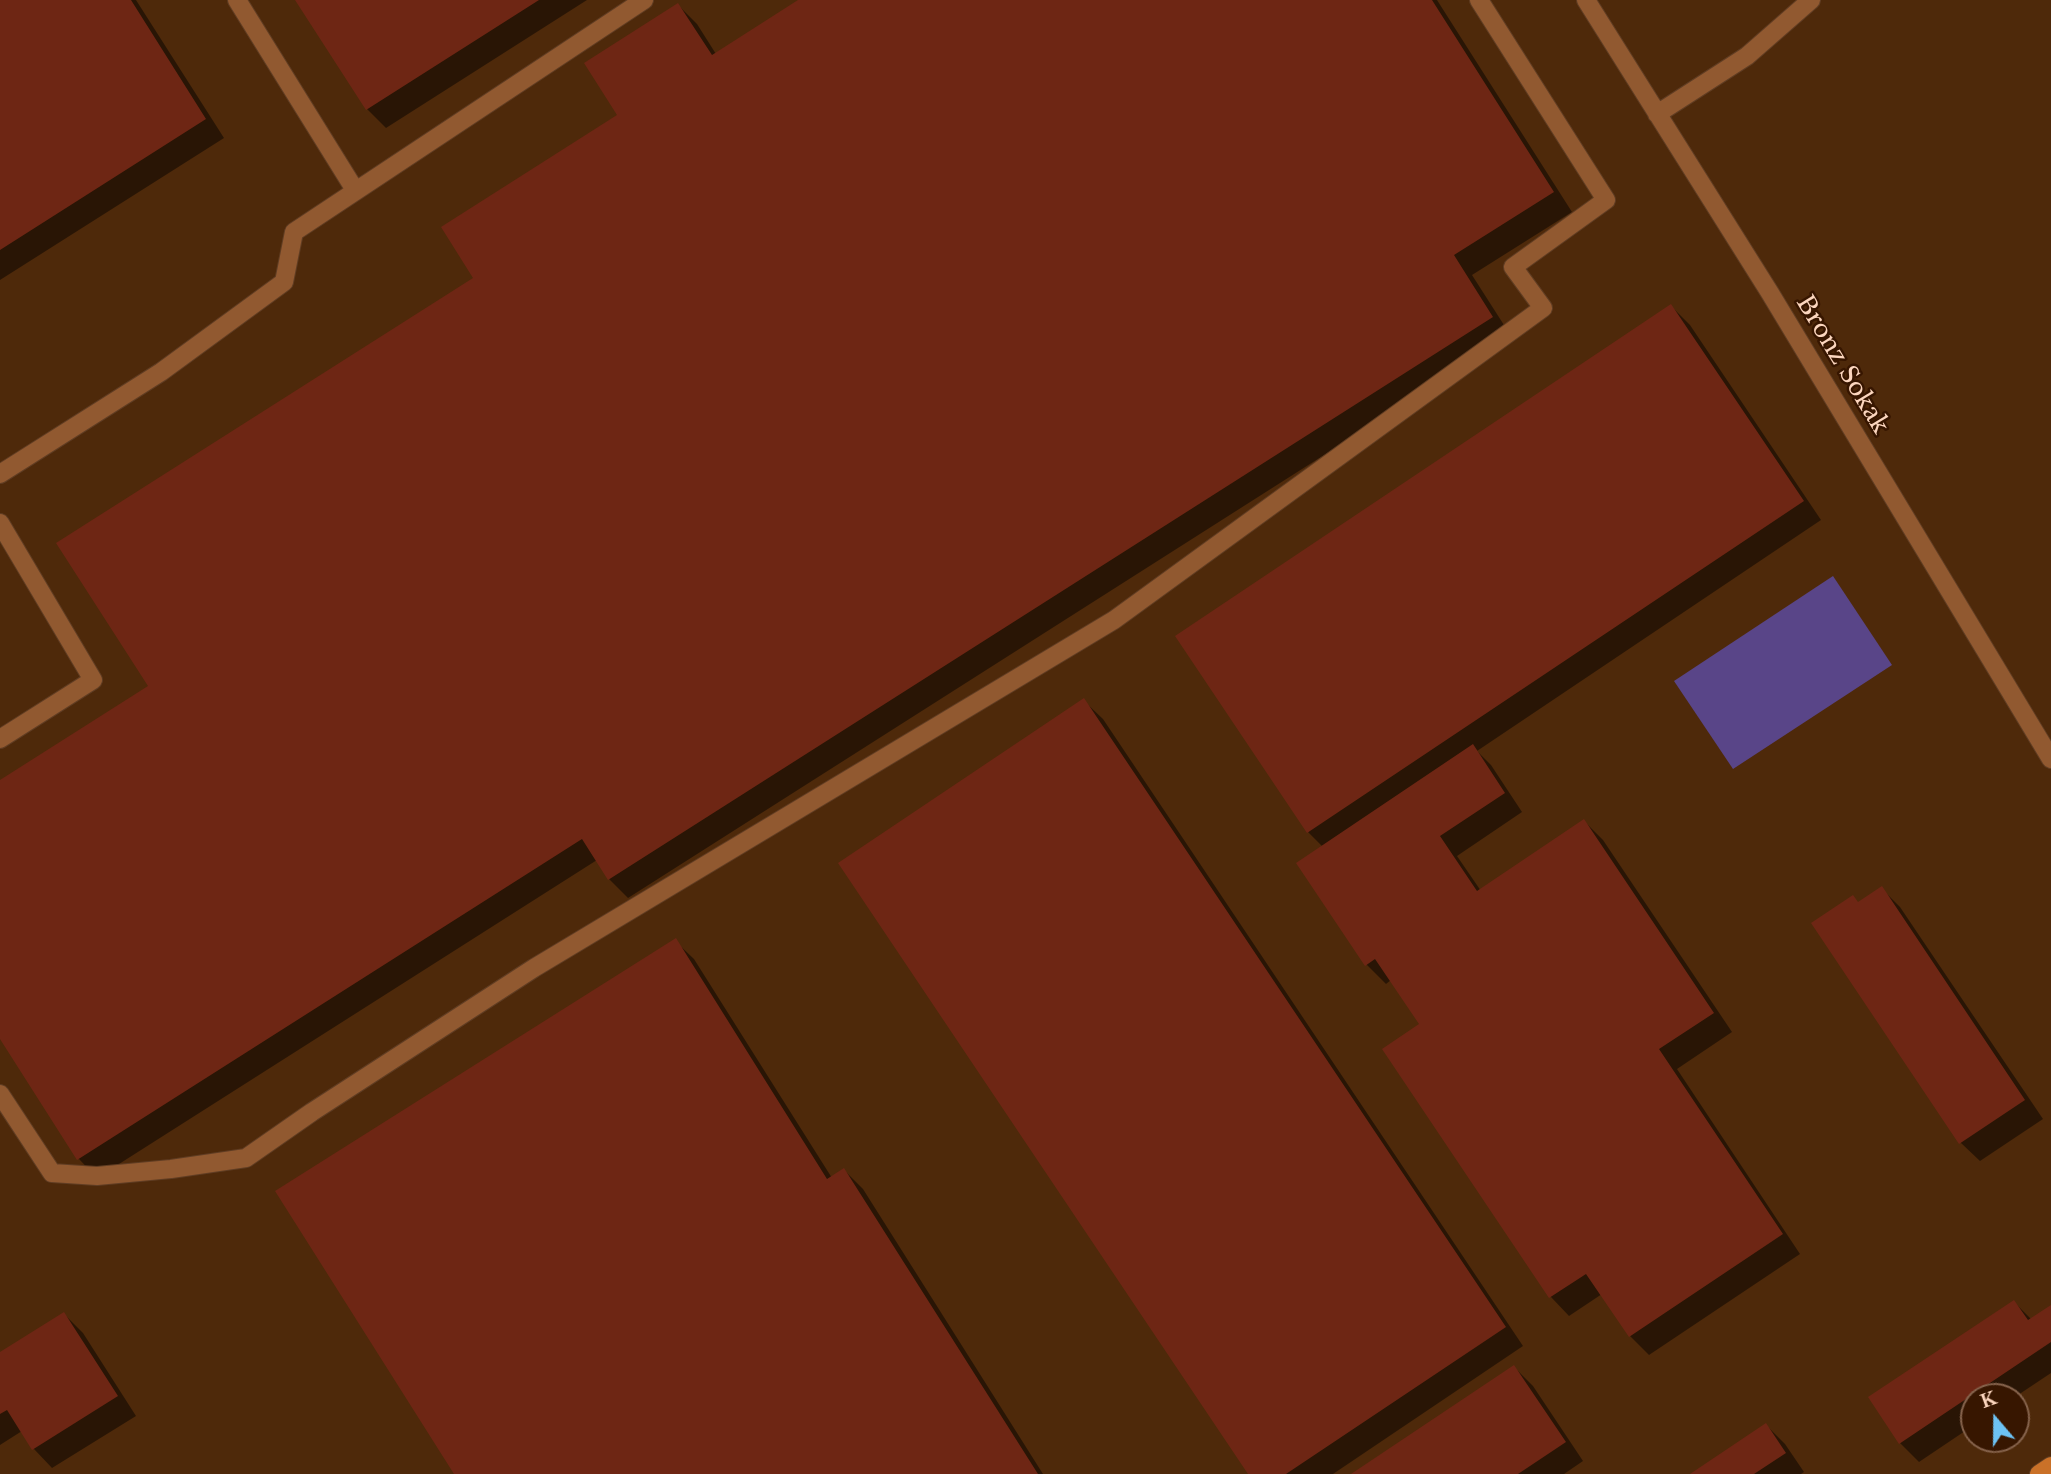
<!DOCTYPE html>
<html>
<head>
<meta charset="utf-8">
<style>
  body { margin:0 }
  #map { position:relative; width:2051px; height:1474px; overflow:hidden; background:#422005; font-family:"Libre Baskerville",serif }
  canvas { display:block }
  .north { position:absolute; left:1960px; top:1383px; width:70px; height:70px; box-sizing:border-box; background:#371600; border:2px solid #86634c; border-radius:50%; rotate:340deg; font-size:19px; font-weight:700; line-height:28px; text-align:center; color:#fcd6be }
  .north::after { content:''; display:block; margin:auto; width:24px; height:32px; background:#6dc2f3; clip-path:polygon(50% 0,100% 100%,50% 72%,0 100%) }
</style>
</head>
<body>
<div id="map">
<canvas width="2051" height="1474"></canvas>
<div class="north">K</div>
</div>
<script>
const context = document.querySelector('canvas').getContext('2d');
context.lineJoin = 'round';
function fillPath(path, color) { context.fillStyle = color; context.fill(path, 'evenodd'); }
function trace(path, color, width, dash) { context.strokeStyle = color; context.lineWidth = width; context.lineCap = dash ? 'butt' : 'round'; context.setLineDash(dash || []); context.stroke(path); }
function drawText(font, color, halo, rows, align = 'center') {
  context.font = font + ' "Libre Baskerville",serif'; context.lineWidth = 5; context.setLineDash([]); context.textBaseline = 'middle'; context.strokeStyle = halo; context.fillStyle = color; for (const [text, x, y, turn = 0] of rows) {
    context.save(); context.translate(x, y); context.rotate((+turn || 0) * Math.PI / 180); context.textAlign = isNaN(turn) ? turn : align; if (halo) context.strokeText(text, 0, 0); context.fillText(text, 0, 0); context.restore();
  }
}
fillPath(new Path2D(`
  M0,0H2051V1474H0ZM1974,1397H2016V1439H1974Z`), '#4e290a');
fillPath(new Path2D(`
  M1833,576L1892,665L1733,769L1674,681Z`), '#594588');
fillPath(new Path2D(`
  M0,0H136L224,138L0,280Z
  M297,0H587L386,128L367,109Z
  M801,0H1437L1572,212L1472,275L1511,336L628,898L609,879L597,860L97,1178L79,1159L0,1036V782L150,687L475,278L619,116L678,5L697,24L716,54Z
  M1671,306L1690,325L1821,520L1477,751L1491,765L1522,812L1457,856L1481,891L1584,821L1603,840L1732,1032L1677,1069L1800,1254L1649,1355L1630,1336L1602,1294L1569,1316L1551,1297L1421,1025L1391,980L1386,984L1367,965L1298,863L1323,847L1308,832Z
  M1084,701L1103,719L1523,1346L1333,1474H1250Z
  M1881,888L1900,907L2043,1119L1980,1161L1961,1143L1859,903Z
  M675,941L694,959L832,1178L844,1170L863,1189L1043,1474H456Z
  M2014,1302L2032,1320L2051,1307V1373L2015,1397H1974V1425L1919,1462L1900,1443Z
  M64,1314L83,1333L136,1416L52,1468L34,1449L22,1431L0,1445V1354Z
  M1514,1367L1533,1386L1583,1461L1564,1474H1354Z
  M1766,1425L1785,1444L1804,1472L1801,1474H1693Z`), '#0007');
fillPath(new Path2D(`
  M0,0H131L206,119L0,250Z
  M295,0H539L366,110Z
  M798,0H1432L1554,192L1454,255L1493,317L608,880L582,839L77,1160L0,1039V780L148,686L56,543L473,278L441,227L617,115L584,63L678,3L712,55Z
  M1671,304L1804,501L1307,833L1175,636Z
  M1084,698L1506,1327L1286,1474H1248L838,863Z
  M1473,744L1505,793L1440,836L1477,891L1584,819L1714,1013L1659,1049L1783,1234L1629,1337L1586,1274L1549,1298L1382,1049L1419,1024L1375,959L1365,966L1296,863Z
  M1882,886L2025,1100L1959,1144L1811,923L1853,895L1858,902Z
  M676,938L827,1179L844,1168L1038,1474H454L275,1191Z
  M2014,1300L2028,1320L2051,1305V1342L1899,1444L1868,1397Z
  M64,1312L118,1396L32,1450L7,1410L0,1414V1352Z
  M1514,1365L1566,1442L1518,1474H1351Z
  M1766,1423L1786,1453L1754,1474H1690Z`), '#6e2614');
const lane = new Path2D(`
  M237,0L355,190
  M0,474L161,372L284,282L294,232L644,0
  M0,523L93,680L0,739
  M0,1094L52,1173L97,1176L171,1169L246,1158L312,1112L534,968L1114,620L1543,308L1513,267L1606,200L1479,0`);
const street = new Path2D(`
  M1586,0L1770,293L2051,759
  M1657,114L1747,56L1811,0`);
const secondary = new Path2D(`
  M2039,1474L2051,1466`);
trace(lane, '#603d23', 20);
trace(street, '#603d23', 20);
trace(secondary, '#603d23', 20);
trace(lane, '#915930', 18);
trace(street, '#915930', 18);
trace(secondary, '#ca7128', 18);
drawText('24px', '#fcd6be', '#371600', [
  ["Bronz Sokak",1842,365,59]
]);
</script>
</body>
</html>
